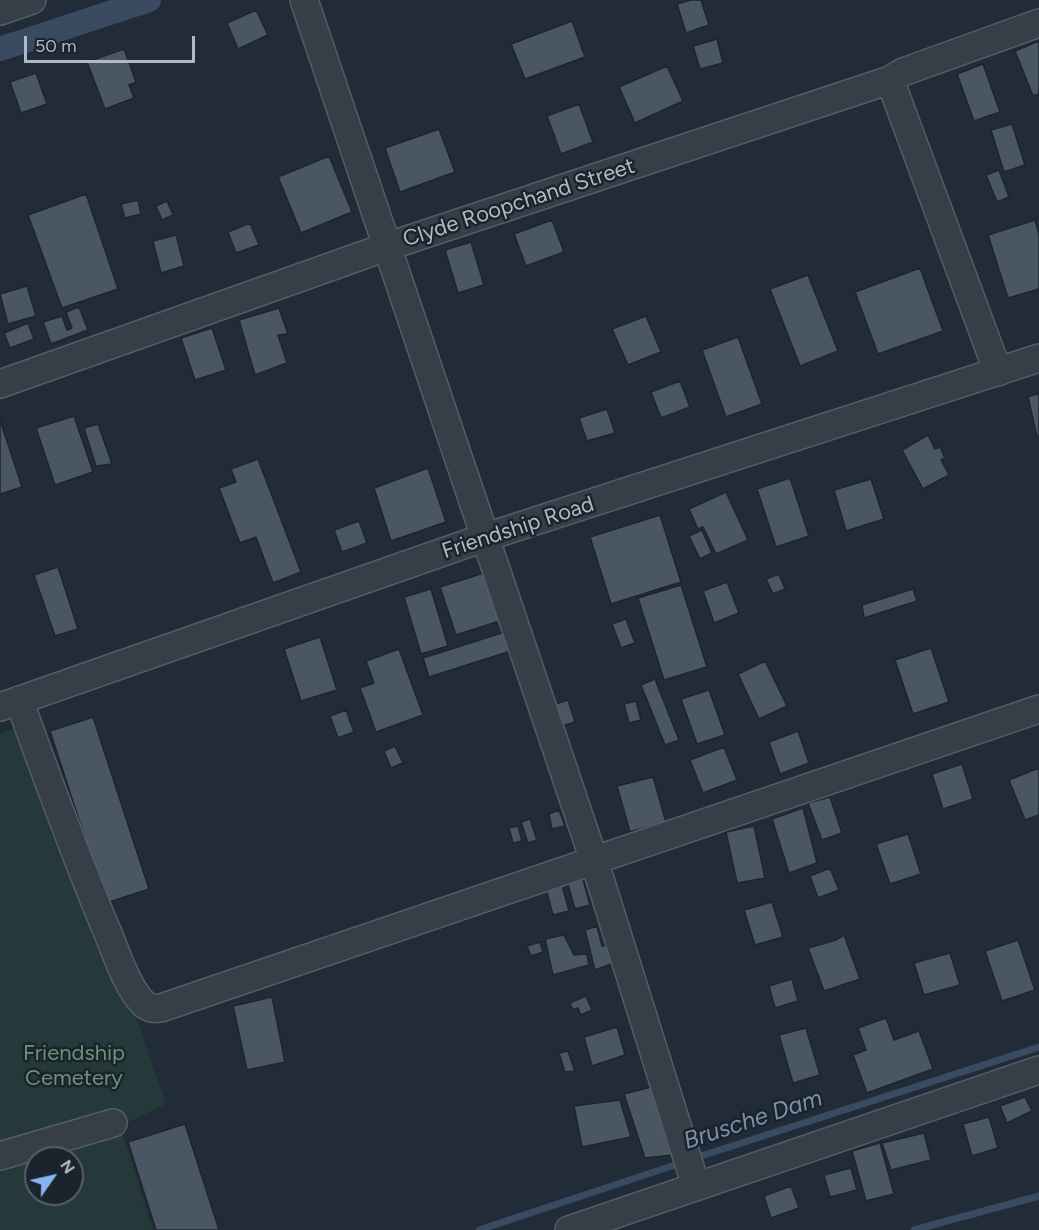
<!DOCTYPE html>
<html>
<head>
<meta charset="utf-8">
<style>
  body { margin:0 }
  #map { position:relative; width:1039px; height:1230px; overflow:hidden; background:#222c38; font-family:Figtree,sans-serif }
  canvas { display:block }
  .north { position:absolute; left:24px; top:1146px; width:60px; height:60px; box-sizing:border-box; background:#1b232d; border:2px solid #575f6a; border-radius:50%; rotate:56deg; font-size:16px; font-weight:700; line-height:24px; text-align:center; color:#b1b9c5 }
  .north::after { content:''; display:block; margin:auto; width:21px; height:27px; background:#88b4f2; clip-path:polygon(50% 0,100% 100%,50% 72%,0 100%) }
  .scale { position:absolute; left:24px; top:36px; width:171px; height:27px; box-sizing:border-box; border:3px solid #b1b9c5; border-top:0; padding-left:8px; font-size:18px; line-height:21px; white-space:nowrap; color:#b1b9c5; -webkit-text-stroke:4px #1b232d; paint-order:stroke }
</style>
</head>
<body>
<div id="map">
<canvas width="1039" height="1230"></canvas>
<div class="north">N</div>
<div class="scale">50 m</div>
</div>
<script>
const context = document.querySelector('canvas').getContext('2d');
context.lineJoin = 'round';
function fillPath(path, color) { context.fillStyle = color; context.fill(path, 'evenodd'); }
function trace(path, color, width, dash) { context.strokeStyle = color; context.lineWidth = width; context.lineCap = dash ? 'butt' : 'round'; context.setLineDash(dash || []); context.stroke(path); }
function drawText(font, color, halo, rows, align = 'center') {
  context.font = font + ' Figtree,sans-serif'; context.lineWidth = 5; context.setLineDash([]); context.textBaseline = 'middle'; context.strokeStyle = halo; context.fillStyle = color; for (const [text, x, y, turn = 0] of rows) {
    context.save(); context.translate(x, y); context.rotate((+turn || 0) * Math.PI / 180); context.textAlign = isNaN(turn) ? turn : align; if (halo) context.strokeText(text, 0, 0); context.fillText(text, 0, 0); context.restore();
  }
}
fillPath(new Path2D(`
  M16,728L51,833L130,999L166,1104L120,1126L153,1230H0V734ZM36,1158H72V1194H36Z`), '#25393a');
trace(new Path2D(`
  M695,1158L1039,1047
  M479,1230L684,1162
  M914,1230L1039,1196`), '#394a61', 7);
trace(new Path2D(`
  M0,49L149,0`), '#394a61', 24);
const building = new Path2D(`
  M691,0H701L709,25L686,33L677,4Z
  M256,10L268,35L238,49L227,23Z
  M572,21L585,57L525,79L511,44Z
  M717,39L723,63L700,69L693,46Z
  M1039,41V94L1033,96L1015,51Z
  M124,49L136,82L129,85L134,98L105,109L87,62Z
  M983,64L1000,112L974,121L957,74Z
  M667,66L683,101L635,123L619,87Z
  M36,73L47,104L21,113L10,82Z
  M579,104L593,142L561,154L547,116Z
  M1012,124L1025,165L1004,172L991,130Z
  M439,129L455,172L400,192L385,148Z
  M329,156L352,212L301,233L278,177Z
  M999,170L1009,197L997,202L986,175Z
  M86,194L118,289L62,308L28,215Z
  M138,200L141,214L125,218L121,204Z
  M167,201L173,215L162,220L156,206Z
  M552,220L564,252L526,266L514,234Z
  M1035,220L1039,234V289L1008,298L988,235Z
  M250,223L259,245L236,253L228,232Z
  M176,235L184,266L161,273L153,241Z
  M471,242L484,285L458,293L445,250Z
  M920,268L943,331L878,354L855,292Z
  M808,275L838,351L800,366L770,289Z
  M27,286L36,316L8,324L0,294Z
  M79,307L88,330L51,344L43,322L62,316L67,330L72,328L66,312Z
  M279,308L288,334L278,335L287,363L255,375L239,320Z
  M646,316L661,352L628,365L612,329Z
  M28,323L34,339L10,348L4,333Z
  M212,328L226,370L195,380L181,338Z
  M738,337L762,404L726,417L702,350Z
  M680,381L690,407L661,418L651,392Z
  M1039,393V436L1037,437L1028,397Z
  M607,409L615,433L587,441L579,418Z
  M74,416L93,472L55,485L36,428Z
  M0,420L22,487L0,494Z
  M98,424L112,464L96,466L84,428Z
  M928,435L935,449L940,447L945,458L941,460L949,475L923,489L902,450Z
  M258,459L301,572L273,583L256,537L240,543L219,488L236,482L231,469Z
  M428,468L446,522L391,541L374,488Z
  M790,478L809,536L776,547L757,489Z
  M871,479L884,519L846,531L834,490Z
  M726,492L748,540L716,554L703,527L698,529L689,509Z
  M660,515L681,582L611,604L590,537Z
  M359,521L367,543L342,552L334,530Z
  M702,530L712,553L700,559L689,536Z
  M58,567L78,629L55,636L34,575Z
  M490,571L506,619L456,635L440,587Z
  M779,574L785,589L773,594L766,579Z
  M727,582L739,613L714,623L703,591Z
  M681,585L707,667L664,680L638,598Z
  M431,589L448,646L421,654L404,597Z
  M913,589L917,601L864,618L862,605Z
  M626,619L635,643L621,648L612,624Z
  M508,631L514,650L429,677L423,658Z
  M320,637L337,690L301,701L284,649Z
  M931,648L949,702L913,714L895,660Z
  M399,649L423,715L376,732L360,688L374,683L366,661Z
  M765,661L787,706L759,719L738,674Z
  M655,679L679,740L665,745L641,685Z
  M709,690L725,735L697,744L681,699Z
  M568,700L575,722L556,728L549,706Z
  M636,701L641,720L629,723L624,704Z
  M346,710L354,732L338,738L330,716Z
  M93,717L149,889L106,903L50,731Z
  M798,731L809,763L780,774L769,742Z
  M395,746L403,763L391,768L384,751Z
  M724,747L737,780L703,793L690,760Z
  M962,764L973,799L943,809L932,774Z
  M1039,768V815L1025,820L1009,780Z
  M653,777L666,822L630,832L617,786Z
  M830,797L842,833L822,840L808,803Z
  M803,808L817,863L789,873L772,819Z
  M559,810L565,826L552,829L549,814Z
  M530,819L537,840L528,843L521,822Z
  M518,826L522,841L513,843L509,828Z
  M754,826L765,878L737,883L726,832Z
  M908,834L921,874L890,884L876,844Z
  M830,868L839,890L818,898L810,876Z
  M582,876L590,905L575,909L567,881Z
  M562,885L569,911L553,915L546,889Z
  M772,902L783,937L755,945L744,910Z
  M597,926L602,946H610L617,962L595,970L585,930Z
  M564,935L574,955L587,954L589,965L553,975L545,939Z
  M844,935L860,979L824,991L808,948L836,940Z
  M1018,940L1035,990L1002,1001L985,951Z
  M540,942L543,952L531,956L527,946Z
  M950,953L960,985L924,995L914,963Z
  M792,979L798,1001L775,1008L769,986Z
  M586,996L592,1010L581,1015L578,1008L573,1010L570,1003Z
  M272,997L285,1062L247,1070L233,1006Z
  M886,1018L894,1040L919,1031L933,1069L867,1093L853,1055L866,1050L858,1028Z
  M617,1027L625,1055L592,1066L584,1037Z
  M806,1028L820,1075L793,1083L779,1035Z
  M568,1051L575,1071L565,1072L559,1053Z
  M651,1087L672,1155L645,1158L624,1094Z
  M1025,1097L1032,1111L1007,1123L1000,1106Z
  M620,1100L631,1137L582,1147L574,1106Z
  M989,1117L998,1148L972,1156L963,1124Z
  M185,1124L219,1230H156L128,1142Z
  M924,1133L931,1160L891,1170L882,1143Z
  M880,1143L894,1194L866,1201L852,1151Z
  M851,1168L857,1190L830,1197L824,1175Z
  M791,1186L799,1208L771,1218L764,1196Z`);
fillPath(building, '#4b5664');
trace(building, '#1d252f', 1.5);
const minor = new Path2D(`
  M304,0L594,860L696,1186
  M0,11L32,0
  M890,80L998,372
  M0,384L389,246L890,80L903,72L1039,23
  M19,700C47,778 75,855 107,931C116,952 127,988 144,1004C150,1009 154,1009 161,1008L1039,709
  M0,707L486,537L1039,358
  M0,1156L113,1123
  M569,1230L1039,1070`);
trace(minor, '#545c66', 30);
trace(minor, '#363e48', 27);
drawText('22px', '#b1b9c5', '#1b232d', [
  ["Clyde Roopchand Street",519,203,-18],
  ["Friendship Road",518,528,-18]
]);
drawText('22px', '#699472', '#1b232d', [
  ["Friendship",74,1054],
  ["Cemetery",74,1079]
]);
drawText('italic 24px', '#7a90ab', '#1b232d', [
  ["Brusche Dam",753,1120,-18]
]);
</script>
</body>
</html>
